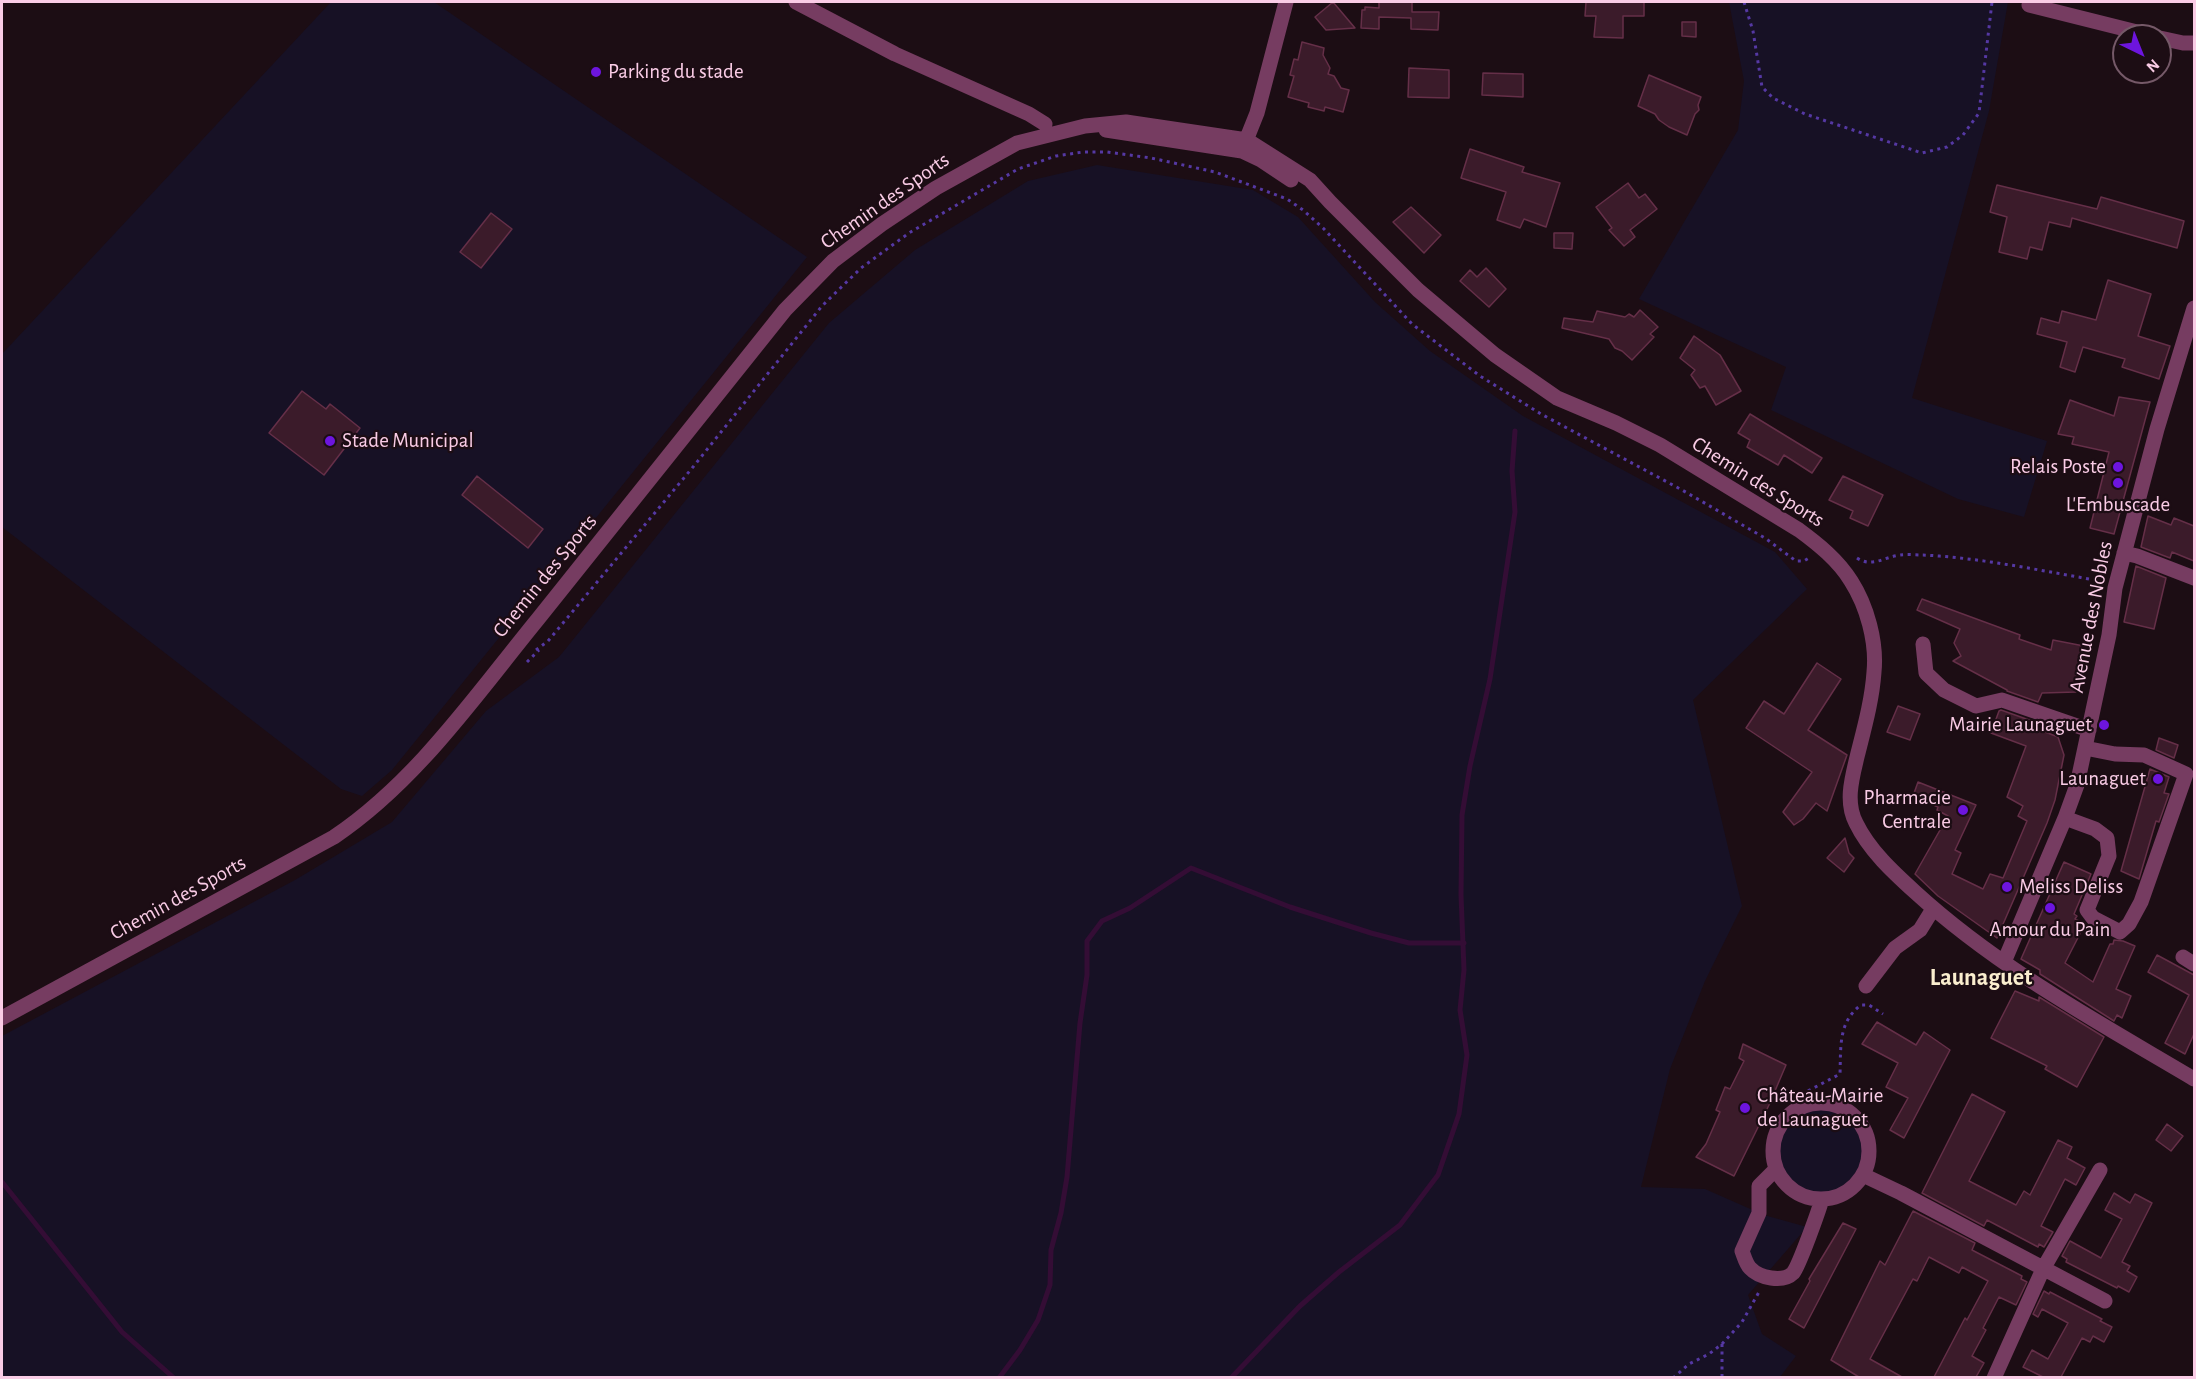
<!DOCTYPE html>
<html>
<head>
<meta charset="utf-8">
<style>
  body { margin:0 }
  #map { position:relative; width:2196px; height:1379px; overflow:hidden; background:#1c0d14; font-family:"Alegreya Sans",sans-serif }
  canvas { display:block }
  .frame { position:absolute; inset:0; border:3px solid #facce6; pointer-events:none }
  .north { position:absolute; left:2112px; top:24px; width:60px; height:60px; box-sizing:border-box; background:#1c0d14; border:2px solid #755968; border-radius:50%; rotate:137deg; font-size:16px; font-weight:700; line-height:24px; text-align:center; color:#facce6 }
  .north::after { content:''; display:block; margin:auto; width:21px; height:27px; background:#6d15de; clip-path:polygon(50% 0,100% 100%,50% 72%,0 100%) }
</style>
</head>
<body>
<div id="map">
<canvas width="2196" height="1379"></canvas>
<div class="frame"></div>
<div class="north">N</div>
</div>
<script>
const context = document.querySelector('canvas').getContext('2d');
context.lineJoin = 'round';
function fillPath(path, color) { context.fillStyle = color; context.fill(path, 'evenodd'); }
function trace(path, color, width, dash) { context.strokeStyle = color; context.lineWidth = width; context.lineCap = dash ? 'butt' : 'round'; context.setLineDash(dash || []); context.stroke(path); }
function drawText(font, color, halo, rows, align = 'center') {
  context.font = font + ' "Alegreya Sans",sans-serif'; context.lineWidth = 4.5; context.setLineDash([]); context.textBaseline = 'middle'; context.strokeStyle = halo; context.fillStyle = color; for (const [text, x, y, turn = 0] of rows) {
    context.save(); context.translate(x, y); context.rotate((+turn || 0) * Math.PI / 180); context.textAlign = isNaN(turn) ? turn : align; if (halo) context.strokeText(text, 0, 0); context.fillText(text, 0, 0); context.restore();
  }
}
fillPath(new Path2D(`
  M331,2H434L807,257L392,770L362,796L341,789L2,527V354Z
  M1729,2H2008L1989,111L1912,398L2047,441L2024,517L1958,499L1771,410L1786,367L1639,299L1738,130L1744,81Z
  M1097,165L1253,190L1298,217L1375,302L1430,351L1523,416L1775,552L1807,589L1693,700L1742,906L1705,981L1670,1069L1641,1187L1705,1189L1764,1215L1807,1227L1748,1295L1762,1334L1796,1356L1780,1377L2,1378V1036L295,880L392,822L486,711L559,657L829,323L915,250L1028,181Z
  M1778 1150a43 43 0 1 1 86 0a43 43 0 1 1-86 0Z`), '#171125');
trace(new Path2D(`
  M2,1182L122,1332L174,1378
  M999,1378L1020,1350L1038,1320L1050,1285L1051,1250L1061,1213L1067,1177L1080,1023L1087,975V941L1102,921L1130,908L1191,868L1290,907L1371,933L1409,943H1464
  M1231,1378L1300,1306L1339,1272L1400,1225L1438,1175L1459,1114L1467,1055L1460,1010L1464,970L1461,895L1462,815L1470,766L1490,679L1515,512L1512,471L1515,431`), '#340d35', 5);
const building = new Path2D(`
  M1333,2L1355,28L1326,30L1315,17Z
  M1379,2H1412V12H1439L1438,30L1411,29V18L1379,17V29L1361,28L1362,10H1365V7L1379,8Z
  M1586,2H1644V16H1623V38L1594,37L1596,16H1585Z
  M1682,22H1696V37L1682,36Z
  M1302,42L1324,48L1323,55L1330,68L1328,74L1334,76L1341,88L1349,90L1343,112L1325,107L1324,111L1308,107L1309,103L1288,97L1294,76L1290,75L1294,59L1298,60Z
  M1409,68L1449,70V98L1408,97Z
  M1483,73L1523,74V97L1482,95Z
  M1649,75L1701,97L1698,105L1699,110L1695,114L1687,135L1669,127L1659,120L1655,114L1638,106Z
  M1470,149L1524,167L1522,172L1560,183L1546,227L1524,219L1520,228L1497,220L1506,192L1461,178Z
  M1628,183L1639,198L1645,194L1657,209L1630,230L1635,237L1624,246L1609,230L1612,228L1596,207Z
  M1997,185L2097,209L2101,197L2184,221L2177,248L2072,218L2070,227L2049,222L2042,250L2030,247L2027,259L1999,252L2007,217L1990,212Z
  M1411,207L1441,235L1424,253L1393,222Z
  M491,213L512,229L481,268L460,252Z
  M1554,233H1573L1572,249L1554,248Z
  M1486,268L1506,289L1489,307L1460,281L1470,270L1477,277Z
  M2108,280L2151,294L2138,336L2170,346L2159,379L2122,367L2125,359L2083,347L2075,372L2060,367L2067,342L2037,334L2041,318L2059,323L2062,311L2096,320Z
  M1640,310L1658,327L1650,334L1654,337L1632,360L1622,351L1615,348L1609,339L1562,328L1564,318L1593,322L1597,311L1625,317L1629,314L1634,317Z
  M1694,336L1720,355L1741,391L1716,405L1705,386L1700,388L1691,375L1695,370L1680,358Z
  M302,391L326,409L330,404L360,428L324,475L269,433Z
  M2119,397L2150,402L2114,534L2090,528L2109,452L2072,444L2074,437L2058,434L2070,400L2114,416Z
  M1750,414L1822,458L1812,473L1784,455L1778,465L1747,447L1750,440L1738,433Z
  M477,476L543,529L528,548L462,495Z
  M1843,476L1883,495L1868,526L1850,518L1853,511L1829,500Z
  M2148,516L2171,525L2174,518L2194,526V561L2172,552L2170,558L2141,547Z
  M2136,566L2166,578L2154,629L2124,622Z
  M1922,599L2020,635L2019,639L2051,650L2053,640L2089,647L2082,676L2076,692L2042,693L2038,702L2007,691V690L1953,661L1961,656L1954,643L1960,629L1917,610Z
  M1817,663L1841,679L1808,730L1847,755L1827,811L1816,803L1803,819L1794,825L1783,812L1812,772L1746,728L1764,701L1784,714Z
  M1898,706L1920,714L1910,740L1887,732Z
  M2001,710L2032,721L2030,726L2058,737L2064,755L2055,800L2047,823L1997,938L1938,896L1915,874L1948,816L1937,810L1938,807L1913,796L1918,782L1976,805L1955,850L1961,853L1952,874L1983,889L1990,874L2003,878L2027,821L2018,816L2023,806L2007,797L2026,746L1991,733L1999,711Z
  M2159,738L2178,745L2174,758L2156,750Z
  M2150,769L2169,777L2164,793L2169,794L2159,822L2156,821L2139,879L2121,871Z
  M1845,838L1849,853L1854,858L1844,872L1827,858Z
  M2064,862L2091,874L2074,914L2077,916L2075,919L2085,924L2065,963L2093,982L2110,944H2113L2114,940L2123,941L2135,946L2116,989L2131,996L2122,1018L2117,1015L2114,1021L2040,974V970L2021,959Z
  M2157,955L2194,975V1034L2185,1054L2165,1043L2189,995L2148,972Z
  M2015,991L2039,1001V997L2104,1037L2077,1087L2045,1069L2047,1066L1991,1038Z
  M1877,1022L1916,1045L1924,1032L1950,1050L1904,1138L1890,1130L1908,1098L1886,1087L1898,1063L1862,1044Z
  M1743,1044L1786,1065L1769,1105L1734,1176L1696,1157L1706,1144L1720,1112L1716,1110L1725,1087L1730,1089L1744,1061L1739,1058Z
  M1972,1094L2005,1112L1969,1181L2016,1205L2024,1191L2030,1195L2058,1140L2072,1147L2067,1158L2085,1168L2076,1185L2065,1179L2041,1226L2053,1232L2044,1247L2039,1244L2038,1247L1987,1220L1984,1226L1922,1193Z
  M2167,1124L2183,1136L2171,1151L2156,1140Z
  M2114,1193L2130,1203L2135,1194L2152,1203L2122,1262L2130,1266L2127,1271L2137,1277L2129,1292L2118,1286L2117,1288L2066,1262L2067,1259L2062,1256L2070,1241L2101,1258L2122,1219L2105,1210Z
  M1913,1211L1975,1243L1972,1250L2022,1276L2021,1279L2027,1282L2016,1305L1999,1297L1983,1328L1986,1330L1972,1356L1984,1363L1976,1377H1934L1965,1318L1967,1320L1988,1281L1962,1267L1959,1273L1929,1257L1917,1281L1913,1279L1870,1359L1902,1377H1859L1831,1360L1880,1261L1885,1265Z
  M1843,1223L1856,1229L1804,1328L1789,1319L1810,1281L1809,1279Z
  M2044,1291L2049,1294L2050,1292L2102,1319L2100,1321L2112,1327L2104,1342L2093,1336L2090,1342L2082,1338L2061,1377H2043L2023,1367L2032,1350L2048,1359L2068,1323L2042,1309L2038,1317L2033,1314Z`);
fillPath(building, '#3b1b2a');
trace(building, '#652f48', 1.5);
trace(new Path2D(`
  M1744,2L1753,31L1762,87L1773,98L1805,114L1922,153L1947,147L1963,135L1979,113L1992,2
  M1857,558C1872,568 1884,557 1900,555C1907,554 1916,555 1923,555C1983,558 2042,571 2101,581
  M536,650L548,641L693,467L822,306L861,268L909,233L1018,169L1056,156L1083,152H1107L1151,158L1215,172L1287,199L1303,210L1323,228L1412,324L1480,376L1541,414L1682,490L1765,538L1796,561H1804L1809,558
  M527,662L539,650
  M1810,1104L1806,1092L1840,1074C1841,1047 1838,1022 1861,1005H1869L1883,1014
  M1722,1344V1378
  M1673,1378L1689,1364L1709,1354L1722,1344L1742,1322L1759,1292`), '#5538a3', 3, [3, 4.5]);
trace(new Path2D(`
  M796,2L895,54L1029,114L1045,124
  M2029,5L2153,36
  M2160,38L2183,43H2194
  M1106,130L1242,151L1261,160L1291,180
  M1243,148L1257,113L1286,2
  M2124,553L2137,556L2194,578
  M1923,644L1926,673L1944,690L1976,706L2002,700L2089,730
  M2065,818L2095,829L2107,838L2109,856L2087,910L2093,918L2120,932L2129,924L2141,902L2186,774L2144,755L2115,754L2085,748
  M2183,957L2194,964
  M2004,962L2065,818L2077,785L2109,635L2115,588L2157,429L2194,308
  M1866,986L1895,948L1920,930L1933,909
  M2,1018L334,837C417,781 475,696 538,619C620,516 703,413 785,310L833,261L882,224L936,188L1017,143L1085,126L1126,122L1247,140L1310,180L1330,202L1418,290L1495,355L1557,398L1616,423L1660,445L1799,530C1818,544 1838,560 1851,581C1867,606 1877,642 1874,672C1872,701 1864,729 1857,757C1852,778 1845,802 1856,823C1869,850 1893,872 1915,892C1998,968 2098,1022 2194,1079
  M1773 1151a48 48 0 1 1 96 0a48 48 0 1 1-96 0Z
  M1776,1169L1759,1186V1213L1742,1251C1744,1256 1746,1264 1750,1268C1759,1278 1783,1283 1793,1273C1799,1266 1819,1210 1822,1199
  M1863,1175L1901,1193L2105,1301
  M1994,1378L2043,1269L2100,1170`), '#763c61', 15);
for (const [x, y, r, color] of [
  [596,72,6,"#6d15de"],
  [330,441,6,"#6d15de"],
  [2118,467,6,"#6d15de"],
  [2118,483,6,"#6d15de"],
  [2104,725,6,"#6d15de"],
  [2158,779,6,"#6d15de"],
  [1963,810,6,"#6d15de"],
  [2007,887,6,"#6d15de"],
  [2050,908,6,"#6d15de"],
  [1745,1108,6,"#6d15de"]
]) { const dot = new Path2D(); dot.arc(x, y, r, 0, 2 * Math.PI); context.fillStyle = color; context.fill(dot); trace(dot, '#1c0d14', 2); }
drawText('21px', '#facce6', '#1c0d14', [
  ["Parking du stade",608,72],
  ["Stade Municipal",342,441],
  ["Relais Poste",2106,467,"right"],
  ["L'Embuscade",2118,505,"center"],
  ["Mairie Launaguet",2092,725,"right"],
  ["Launaguet",2146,779,"right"],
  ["Pharmacie",1951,798,"right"],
  ["Centrale",1951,822,"right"],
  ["Meliss Deliss",2019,887],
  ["Amour du Pain",2050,930,"center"],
  ["Château-Mairie",1757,1096],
  ["de Launaguet",1757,1120]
], 'left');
drawText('21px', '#facce6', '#1c0d14', [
  ["Chemin des Sports",885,201,-35],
  ["Chemin des Sports",1758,482,32],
  ["Chemin des Sports",545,576,-51],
  ["Avenue des Nobles",2091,617,-79],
  ["Chemin des Sports",178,898,-29]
]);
drawText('bold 24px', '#faedce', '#1c0d14', [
  ["Launaguet",1981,978]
]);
</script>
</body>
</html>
